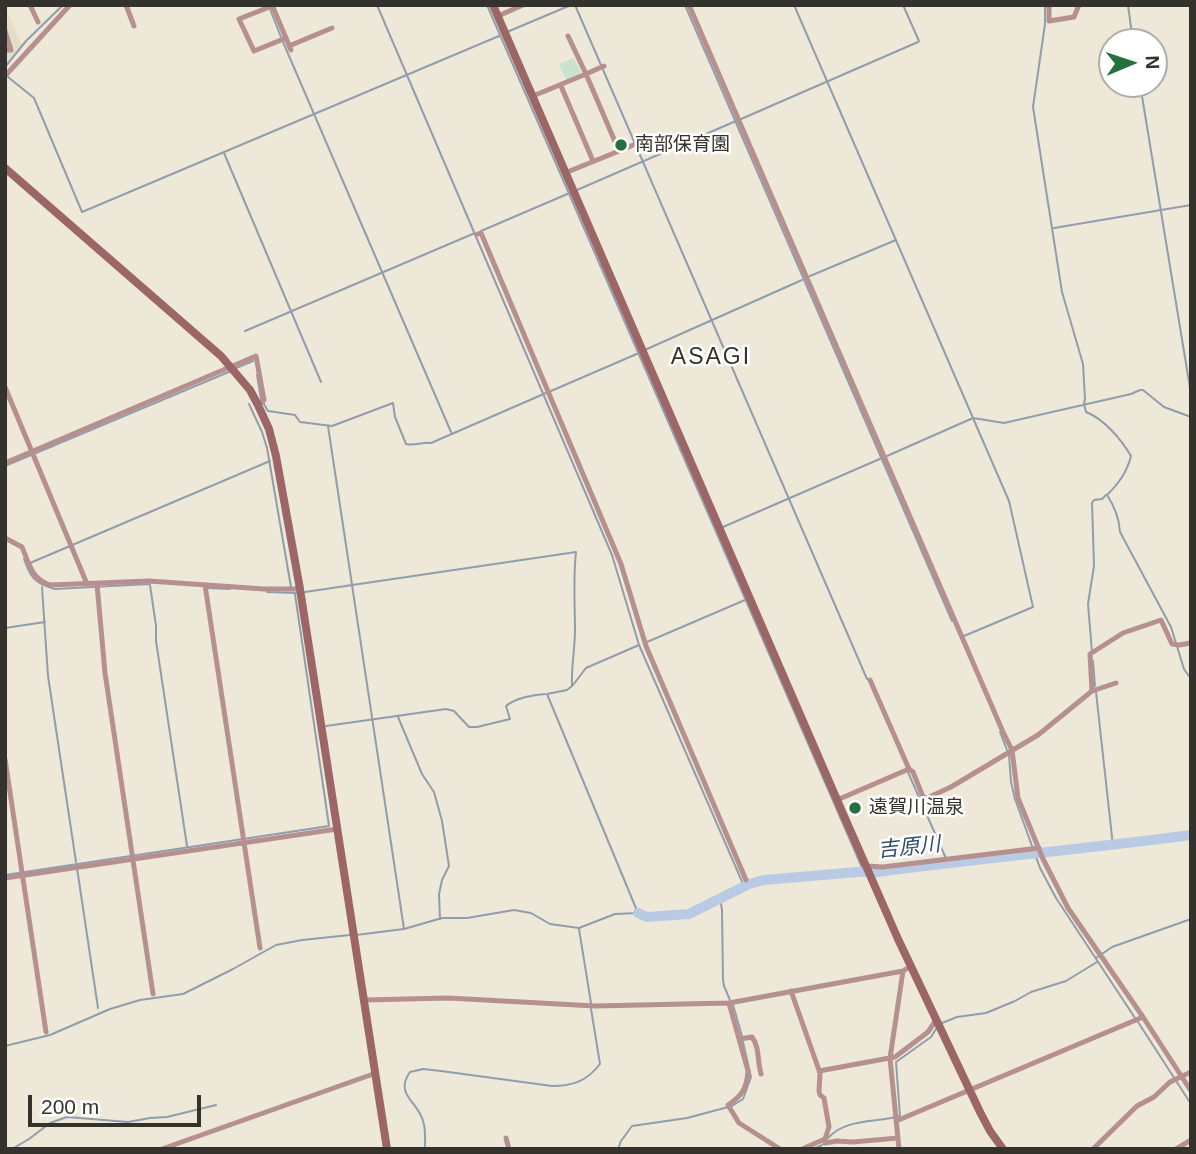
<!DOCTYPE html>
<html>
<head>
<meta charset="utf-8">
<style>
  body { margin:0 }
  #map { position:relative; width:1196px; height:1154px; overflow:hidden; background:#ede8d7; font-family:Arial,sans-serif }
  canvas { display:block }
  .frame { position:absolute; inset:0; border:7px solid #34322c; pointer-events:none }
  .north { position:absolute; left:1098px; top:28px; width:70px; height:70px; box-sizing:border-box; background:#fff; border:2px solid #aeadab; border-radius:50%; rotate:88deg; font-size:19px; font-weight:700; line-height:28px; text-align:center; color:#34322c }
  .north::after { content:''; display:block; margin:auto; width:24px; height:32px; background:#247140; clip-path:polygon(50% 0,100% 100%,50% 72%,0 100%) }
  .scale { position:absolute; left:28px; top:1095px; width:173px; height:32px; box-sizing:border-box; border:4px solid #34322c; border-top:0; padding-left:9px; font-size:21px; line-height:24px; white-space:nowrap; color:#34322c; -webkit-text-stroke:5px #fff; paint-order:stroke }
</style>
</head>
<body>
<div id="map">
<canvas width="1196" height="1154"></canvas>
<div class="frame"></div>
<div class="north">N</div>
<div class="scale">200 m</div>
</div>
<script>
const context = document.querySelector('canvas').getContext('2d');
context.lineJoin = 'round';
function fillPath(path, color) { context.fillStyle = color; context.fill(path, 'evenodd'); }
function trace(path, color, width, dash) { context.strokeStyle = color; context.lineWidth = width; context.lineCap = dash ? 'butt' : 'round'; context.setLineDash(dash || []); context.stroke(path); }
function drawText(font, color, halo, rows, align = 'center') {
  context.font = font + ' Arial,"Noto Sans JP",sans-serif'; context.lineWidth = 5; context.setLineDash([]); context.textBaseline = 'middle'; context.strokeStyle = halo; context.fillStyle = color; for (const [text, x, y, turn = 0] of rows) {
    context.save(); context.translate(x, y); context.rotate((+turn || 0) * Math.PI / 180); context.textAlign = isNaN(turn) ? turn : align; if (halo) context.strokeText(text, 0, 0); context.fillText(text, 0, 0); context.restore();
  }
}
fillPath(new Path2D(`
  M5,6L22,46L5,65Z`), '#e4dec6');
fillPath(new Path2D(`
  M574,58L581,73L566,80L559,64Z`), '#cae2ce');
trace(new Path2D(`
  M377,5L612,555L639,645L744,886
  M487,5L864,872
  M575,5L867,679
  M685,5L952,621
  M794,5L1009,501L1033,607L964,636
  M1045,5V24L1033,107L1062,292L1083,364L1085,399L1084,404L1086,412C1104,419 1121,439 1131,456C1127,472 1119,483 1107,495C1115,507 1119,517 1120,532L1171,627L1184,669L1191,679
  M1128,5L1133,42
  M270,9L281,37
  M507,32L571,5
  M283,42L451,432
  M5,67L26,41L63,5
  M8,77L34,98L82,212L499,36
  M1140,84L1191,394
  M741,119L918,42L919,41L903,5
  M224,153L321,382
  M577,190L736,121
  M1054,228L1191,205
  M481,231L572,192
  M810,276L896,240
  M245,331L475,233
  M647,349L802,280
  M236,368L253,361
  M257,375L261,399L268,411L295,415L300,422L332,426L393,403L395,417L406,444C414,446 422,442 431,443L546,393
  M551,391L639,353
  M249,404L262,432L267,448L291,587
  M328,426L404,929
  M36,453L231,371
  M887,456L973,418L1004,423L1131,394L1140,390H1143L1164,407L1191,417
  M5,466L31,455
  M723,527L882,458
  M24,559C30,577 35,584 55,589L149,584
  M30,563L270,461
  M150,585L156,626V641L187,846
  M42,587L48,676L76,862
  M207,588L230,589
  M267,592L296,593
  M305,592L576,552C573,578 575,604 575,630C575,649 571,667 572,686L567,690L547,694L638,913L615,914L579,928L550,924L531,913L514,910L467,918H442L404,929L356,935
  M5,628L45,622
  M647,642L745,600
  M1092,652L1088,604L1094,566L1092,503L1094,500L1102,499L1106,495
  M1093,661L1095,686
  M573,685L586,668L639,645
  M1096,692L1113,846
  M398,717L422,774L434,792L442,821L449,866L442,880L439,894L440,919
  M326,726L446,709L454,711L469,727H477L510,719L506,706C517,697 531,696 545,694
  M1000,732L1007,750
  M1009,755L1011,782L1015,799L1040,868L1056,898L1135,1018
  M907,770L948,863
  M77,868L98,1008
  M5,875L329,826L295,594
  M720,898L722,910L723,980L724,986L730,1000
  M579,929L591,1003
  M1096,958L1112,947L1191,919
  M733,1005L742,1036
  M1138,1022L1191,1104
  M942,1023L957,1017L986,1013L1015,1001L1031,992L1066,981L1097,962
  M5,1046L50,1035L110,1009L140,1000L183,994L233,969L276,945L302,940L350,935
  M828,1138C846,1118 876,1123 900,1116L896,1062L931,1037L936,1029
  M12,1149L29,1139L50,1123L67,1117L128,1122L150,1118L167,1117L216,1105
  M425,1149C425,1140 426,1129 423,1121C418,1101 394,1095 410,1072L423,1069L441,1071L552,1086C573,1086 587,1081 600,1064L591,1009
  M618,1149L621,1141L632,1126L687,1118L732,1106L743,1099L751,1077L743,1042
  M814,1149L822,1145`), '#919dad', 2);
trace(new Path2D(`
  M638,913L647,917L689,914L749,884L764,880L858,872H878C982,858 1086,849 1191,835`), '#b9cbe4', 10);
trace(new Path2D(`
  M30,5L38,22
  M126,5L134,26
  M272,5L291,50
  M689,5L1003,732L1012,750L1018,798L1043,859L1068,908L1143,1017L1191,1091
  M1049,5V21L1074,17L1079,5
  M272,6L239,19L254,51L286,38
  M498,16L523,5
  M5,31L11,50H5
  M568,36L586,74L604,66
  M289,46L332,28
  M5,76L70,5
  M561,86L593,161
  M533,96L586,74L619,151L565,173
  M619,151L638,143
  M478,234L481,233L621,564L646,646L746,880
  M5,387L87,584
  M5,463L256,356L264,400L258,405
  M5,538L22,547C29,563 31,579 50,585L149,581L264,589H300
  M97,584L105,673L153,994
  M205,585L260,948
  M870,680L909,769L913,772L923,797L927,798L951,787L1038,735L1092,691L1116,683
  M1092,691L1090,654L1123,633L1161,620L1172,644L1179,645L1191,643
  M5,759L46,1032
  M837,800L909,769
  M867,866L883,867L1039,848
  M5,878L337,829
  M791,991L820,1073L819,1091L820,1095L824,1098L829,1127L825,1139
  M364,1000L448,998L595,1006L729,1003L903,971L911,966
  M729,1003L748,1071C747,1088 742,1096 728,1105L739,1123L780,1149
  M740,1039L752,1037C760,1048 757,1061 761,1074
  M819,1071L895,1057L928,1032L936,1020
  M896,1121L1143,1017
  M506,1138L509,1149
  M162,1149L376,1073
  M802,1149L825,1139V1143L837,1141L853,1142L898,1138
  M899,1149L890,1058L903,971
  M1093,1149L1137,1106L1154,1097L1170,1082L1191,1072
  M1176,1149L1191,1140`), '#b6908f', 5);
trace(new Path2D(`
  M493,5L841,809L898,939L980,1112L990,1131L1003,1149
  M5,168L221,356L250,390L258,405L269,429L276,456L300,589L387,1149`), '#9b6665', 8);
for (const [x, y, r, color] of [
  [621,145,7,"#247140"],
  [855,808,7,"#247140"]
]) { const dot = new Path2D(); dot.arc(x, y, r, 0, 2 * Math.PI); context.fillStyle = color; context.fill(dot); trace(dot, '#fff', 2.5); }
drawText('19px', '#34322c', '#fff', [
  ["南部保育園",635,145],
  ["遠賀川温泉",869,808]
], 'left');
drawText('italic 21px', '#314b71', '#fff', [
  ["吉原川",909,848,-6]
]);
context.letterSpacing = '2px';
drawText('23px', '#34322c', '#fff', [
  ["ASAGI",711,358]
]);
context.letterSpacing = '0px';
</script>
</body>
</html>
